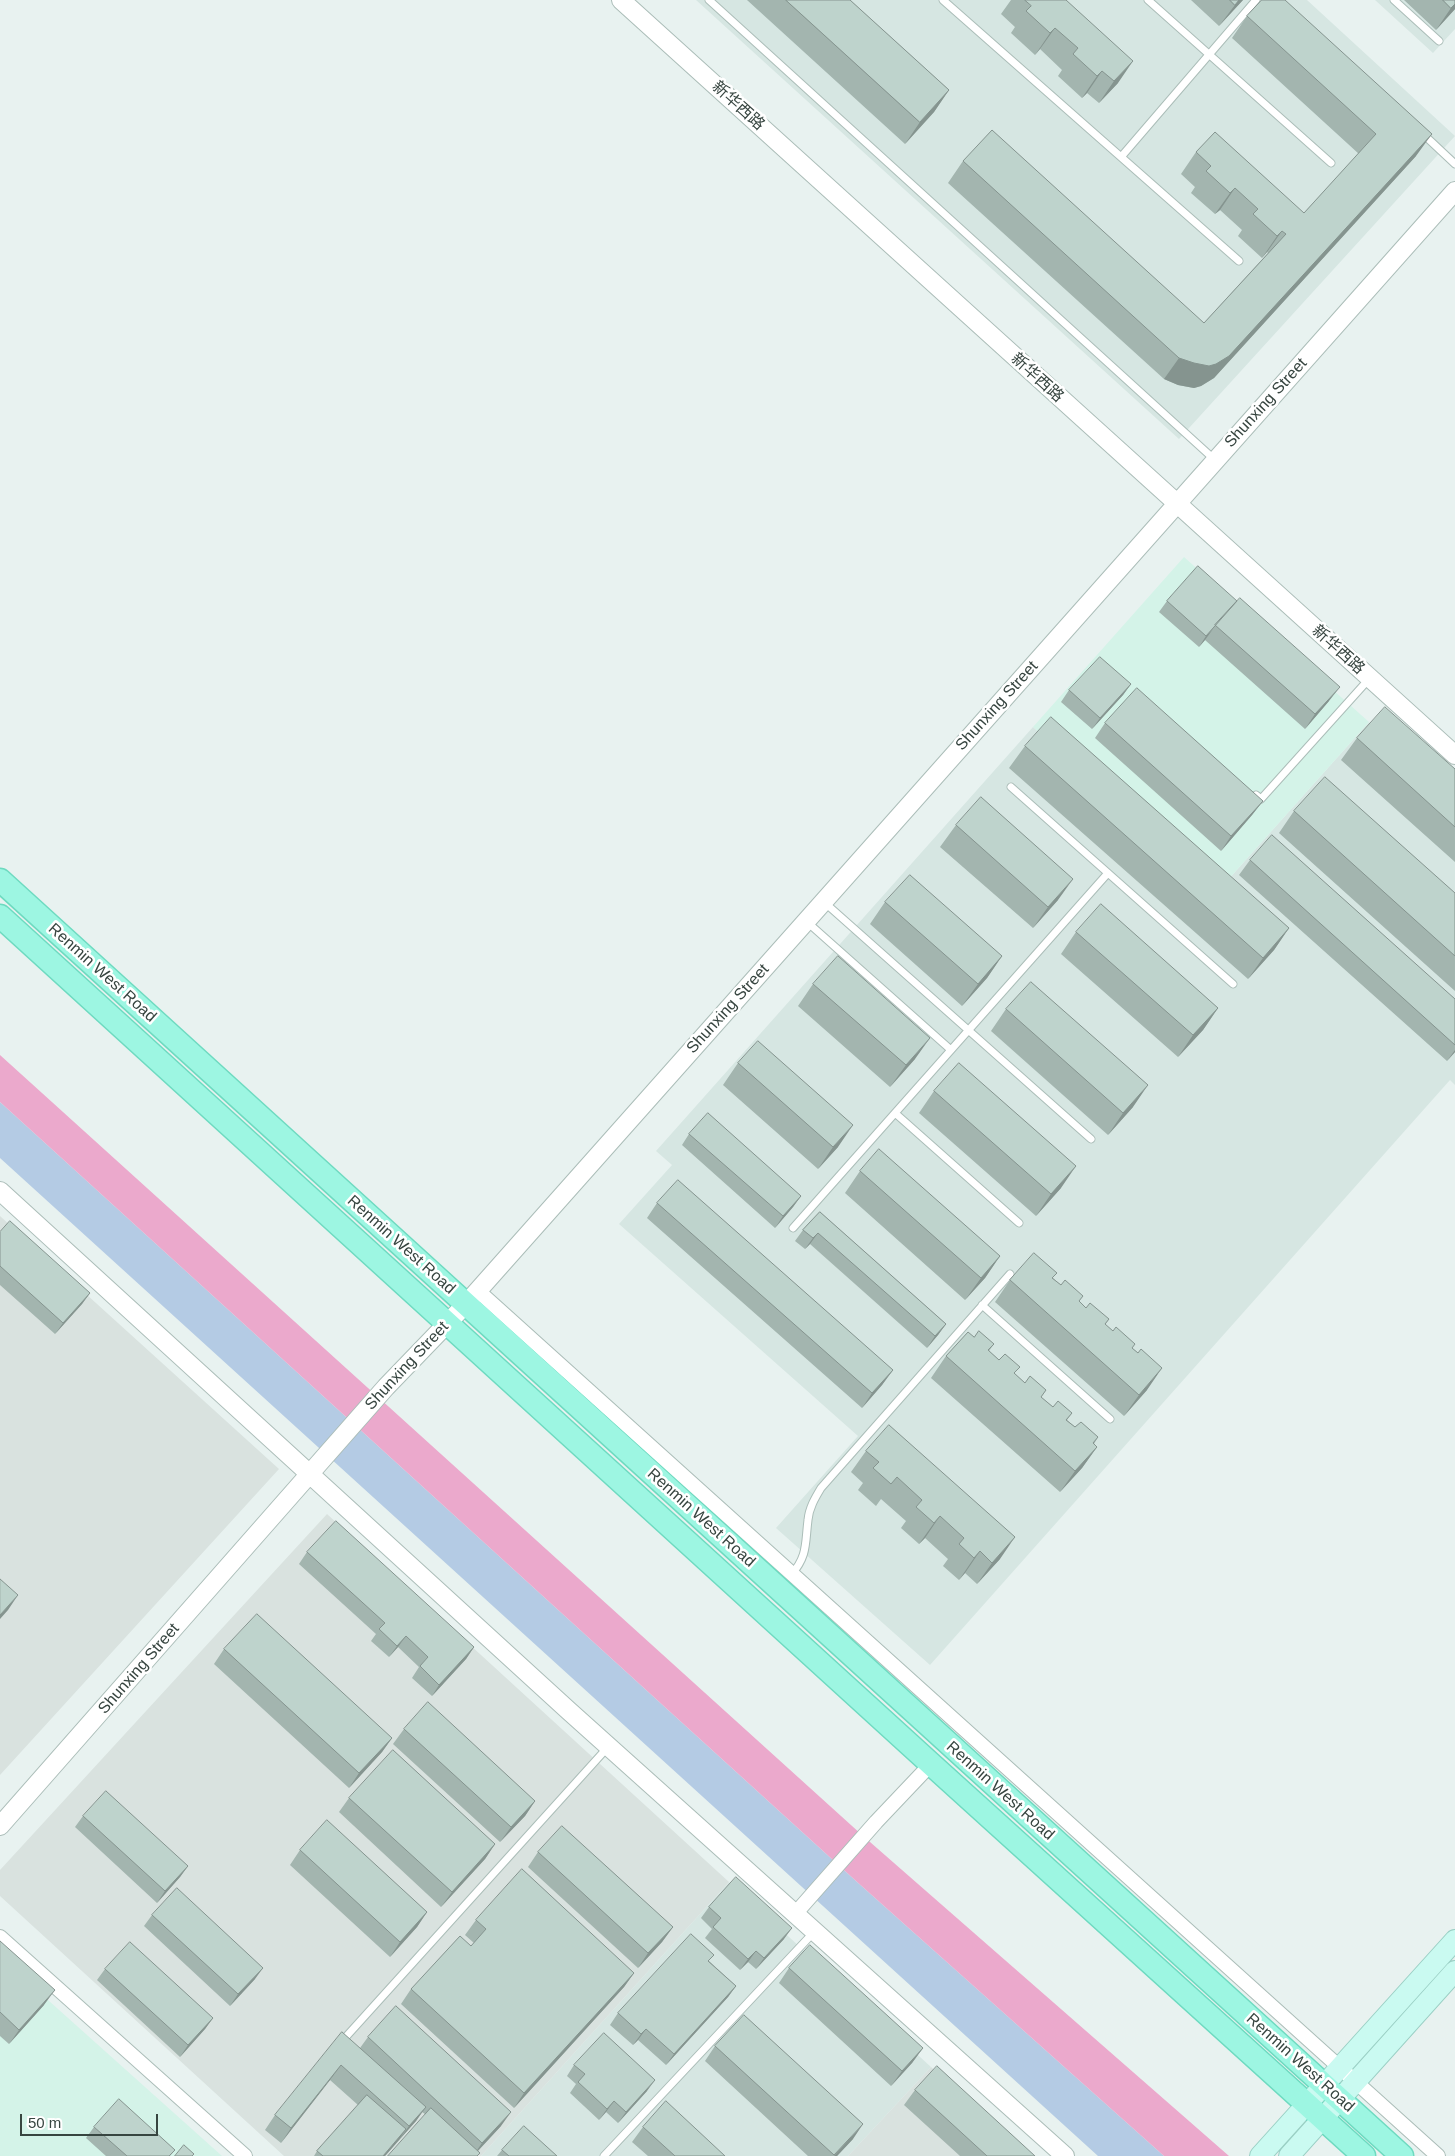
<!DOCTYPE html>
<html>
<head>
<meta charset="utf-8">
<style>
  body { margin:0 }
  #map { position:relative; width:1455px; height:2156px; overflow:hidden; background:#e8f2f0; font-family:Arial,sans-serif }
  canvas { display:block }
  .scale { position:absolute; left:20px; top:2114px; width:138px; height:22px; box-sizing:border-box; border:2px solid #374540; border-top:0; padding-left:6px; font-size:15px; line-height:18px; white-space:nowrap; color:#374540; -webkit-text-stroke:4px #fff; paint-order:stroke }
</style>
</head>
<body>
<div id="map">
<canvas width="1455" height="2156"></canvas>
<div class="scale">50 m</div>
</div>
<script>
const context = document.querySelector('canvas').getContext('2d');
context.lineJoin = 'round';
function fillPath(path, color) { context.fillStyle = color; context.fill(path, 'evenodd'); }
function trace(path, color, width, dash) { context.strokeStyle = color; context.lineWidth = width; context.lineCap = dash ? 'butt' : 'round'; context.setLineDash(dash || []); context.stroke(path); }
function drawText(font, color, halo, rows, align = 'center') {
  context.font = font + ' Arial,"Noto Sans SC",sans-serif'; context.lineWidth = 5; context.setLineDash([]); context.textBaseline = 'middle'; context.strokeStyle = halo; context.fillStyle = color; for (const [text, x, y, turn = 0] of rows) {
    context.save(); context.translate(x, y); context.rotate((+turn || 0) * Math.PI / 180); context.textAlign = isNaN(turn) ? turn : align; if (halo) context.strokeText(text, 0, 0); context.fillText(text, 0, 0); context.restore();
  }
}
fillPath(new Path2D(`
  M696,0H1307L1455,136L1179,439Z
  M1375,0H1455V29L1433,53Z
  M1369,722L1455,798V1085L1450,1080L930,1665L776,1528L858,1436L619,1224L672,1165L656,1151L1033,727L1218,891Z
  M729,1882L931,2067L848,2156H481Z`), '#d6e6e2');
fillPath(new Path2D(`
  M1184,557L1369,722L1218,891L1033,727Z
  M0,1957L222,2156H0Z`), '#d4f3e8');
fillPath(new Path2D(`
  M0,1216L279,1469L0,1775Z
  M327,1514L729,1882L481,2156H284L0,1896V1870Z
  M931,2067L1028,2156H848Z`), '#d9e2df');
fillPath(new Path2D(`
  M0,1102L856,1881L1164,2156H1098L0,1158Z`), '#b4cbe4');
fillPath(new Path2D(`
  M0,1055L862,1835L1229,2156H1164L856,1881L0,1102Z`), '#eba9cc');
const service = new Path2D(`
  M709,0L1215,460
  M943,0L1239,261
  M1148,0L1331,163
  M1394,0L1439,41
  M1422,133L1455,164
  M1121,157L1256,0
  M1011,787L1233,984
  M1256,795L1261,799L1369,679
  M824,902L1091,1139
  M806,921L951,1050
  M895,1113L1019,1223
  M793,1228L1108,873
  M982,1305L1110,1419
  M791,1575C808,1556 805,1543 808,1520C809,1508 815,1498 821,1488L1010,1274
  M344,2039L608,1747
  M604,2156L814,1932`);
const minor = new Path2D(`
  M477,1290L1438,2156
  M795,1914L876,1822L931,1764
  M0,1937L245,2156`);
const tertiary = new Path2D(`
  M621,0L1455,755
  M0,1191L569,1711L1065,2156
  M0,1826L386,1387L466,1304L1455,191`);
const secondary = new Path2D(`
  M1260,2156L1455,1940
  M1289,2156L1455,1971`);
const primary = new Path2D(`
  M0,880L1402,2156
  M0,916L931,1764L1364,2156`);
trace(service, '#abbdb8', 9);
trace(minor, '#abbdb8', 16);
trace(tertiary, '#abbdb8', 20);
trace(secondary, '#9acfc4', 22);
trace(primary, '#6edac0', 25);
trace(service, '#fff', 7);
trace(minor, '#fff', 14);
trace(tertiary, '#fff', 18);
trace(secondary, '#cafaf1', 20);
trace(primary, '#9df6e2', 22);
fillPath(new Path2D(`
  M747,0H850L949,90L934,112L905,144Z
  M1011,0H1066L1118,83L1099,103L1087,93L1082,98L1058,76L1062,70L1040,49L1035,55L1011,33L1015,27L1001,14Z
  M1191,0H1243L1219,26Z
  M1404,0H1455V9L1436,30Z
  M1247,16L1416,156L1214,378L1201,386L1194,388L1178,385L1164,379L948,183L963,161L1204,323L1268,253L1267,252L1262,258L1238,236L1242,230L1220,210L1215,214L1191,193L1195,187L1181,174L1196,152L1304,213L1359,154L1232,38Z
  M1198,566L1329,701L1305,729L1205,640L1199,647L1159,612L1167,601Z
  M1131,684L1123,695L1092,729L1061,702L1069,690Z
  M1105,723L1263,801L1252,815L1221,851L1095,738Z
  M1357,738L1455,769V862L1341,760Z
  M1025,746L1289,928L1274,950L1248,979L1009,768Z
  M1294,811L1455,893V991L1279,833Z
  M956,825L1058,900L1033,928L940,847Z
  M1250,860L1455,999V1052L1447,1061L1239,875Z
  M885,902L1002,956L987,978L962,1006L870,924Z
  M1076,932L1218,1008L1203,1030L1178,1057L1061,954Z
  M813,984L915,1059L890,1087L798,1006Z
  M1006,1009L1133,1107L1108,1135L991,1031Z
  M738,1063L838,1147L818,1169L723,1085Z
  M934,1091L1061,1188L1036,1216L919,1113Z
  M689,1134L801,1196L793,1207L775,1228L682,1145Z
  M860,1171L1000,1256L985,1278L965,1300L845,1193Z
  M657,1203L893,1370L882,1385L862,1408L647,1218Z
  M820,1212L946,1324L938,1335L927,1348L810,1244L805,1249L795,1241L803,1230Z
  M0,1232L90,1293L82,1304L55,1334L0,1285Z
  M1053,1278L1086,1308L1109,1319L1105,1325L1138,1353L1147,1390L1124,1416L995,1302L1010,1280Z
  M974,1337L994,1344L989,1351L1025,1383L1046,1390L1041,1397L1053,1407L1072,1413L1067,1420L1075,1427L1098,1437L1094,1444L1097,1447L1082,1468L1060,1492L931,1378L946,1356Z
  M866,1451L1000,1559L977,1584L965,1573L959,1580L943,1566L948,1559L925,1538L919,1544L901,1528L906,1521L881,1499L876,1506L858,1490L863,1483L851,1472Z
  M307,1552L474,1647L466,1659L432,1696L412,1678L419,1667L398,1647L389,1657L371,1641L376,1634L299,1564Z
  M224,1649L392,1738L382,1752L349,1788L214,1664Z
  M404,1729L535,1801L525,1816L500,1842L393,1744Z
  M349,1798L495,1844L485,1859L441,1907L339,1812Z
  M83,1816L188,1866L180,1877L157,1903L75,1827Z
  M300,1850L427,1912L417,1927L390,1957L290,1865Z
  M538,1852L673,1927L662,1942L638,1968L528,1867Z
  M709,1907L784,1939L756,1969L748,1962L740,1970L705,1938L712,1929L701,1918Z
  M152,1915L255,1979L230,2006L144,1926Z
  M476,1920L634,1973L624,1987L514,2108L401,2004L411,1989L471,1946L474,1943L465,1935Z
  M0,1941L44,2005L9,2044L0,2036Z
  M709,1961L736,1986L728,1997L666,2065L638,2040L633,2045L610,2025L618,2013Z
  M789,1968L923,2048L912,2063L891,2086L779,1983Z
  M105,1969L213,2018L205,2029L180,2057L97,1980Z
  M368,2037L501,2126L478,2151L422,2112L416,2121L385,2156H314L317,2151L358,2105L330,2080L281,2143L265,2130L275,2115L360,2048Z
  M715,2046L853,2139L837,2156H808L705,2061Z
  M574,2065L647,2091L618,2123L606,2112L599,2120L570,2093L576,2084L567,2076Z
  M915,2090L1035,2156H960L904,2105Z
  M94,2127L175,2150L170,2156H106L86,2138Z
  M643,2127L725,2156H648L632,2142Z
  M502,2150L557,2156H497Z`), '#a3b5af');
fillPath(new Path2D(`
  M1239,0H1243L1219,26L1235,5Z
  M1455,4V9L1436,30L1451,8Z
  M1055,28L1040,49L1035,55L1050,33Z
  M1133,61L1118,83L1099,103L1114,81Z
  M1102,71L1087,93L1082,98L1097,76Z
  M949,90L934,112L905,144L920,122Z
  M1432,134L1416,156L1214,378L1201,386L1194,388L1178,385L1164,379L1179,358Z
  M1235,188L1220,210L1215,214L1230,193Z
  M1282,231L1267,252L1262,258L1277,236Z
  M1213,629L1205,640L1199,647L1206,636Z
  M1131,684L1123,695L1092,729L1100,718Z
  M1340,687L1329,701L1305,729L1315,714Z
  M1263,801L1252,815L1221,851L1231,836Z
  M1073,879L1058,900L1033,928L1048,907Z
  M1289,928L1274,950L1248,979L1263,958Z
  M1002,956L987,978L962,1006L978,984Z
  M1218,1008L1203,1030L1178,1057L1193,1035Z
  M930,1038L915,1059L890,1087L906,1065Z
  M1455,1050V1052L1447,1061Z
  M1148,1085L1133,1107L1108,1135L1123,1113Z
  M853,1125L838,1147L818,1169L833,1147Z
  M1076,1166L1061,1188L1036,1216L1051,1194Z
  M801,1196L793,1207L775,1228L783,1216Z
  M818,1233L810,1244L805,1249L813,1238Z
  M1000,1256L985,1278L965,1300L981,1278Z
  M90,1293L82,1304L55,1334L63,1323Z
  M946,1324L938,1335L927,1348L935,1336Z
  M1162,1368L1147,1390L1124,1416L1139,1395Z
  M893,1370L882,1385L862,1408L872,1393Z
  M1097,1447L1082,1468L1060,1492L1075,1471Z
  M940,1516L925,1538L919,1544L934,1523Z
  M1015,1537L1000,1559L977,1584L992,1563Z
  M980,1551L965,1573L959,1580L974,1558Z
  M18,1595L8,1610L0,1619V1615Z
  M406,1636L398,1647L389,1657L397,1646Z
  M474,1647L466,1659L432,1696L439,1685Z
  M392,1738L382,1752L349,1788L359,1773Z
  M535,1801L525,1816L500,1842L511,1827Z
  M495,1844L485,1859L441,1907L452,1892Z
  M188,1866L180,1877L157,1903L165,1891Z
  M427,1912L417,1927L390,1957L400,1942Z
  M673,1927L662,1942L638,1968L648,1953Z
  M792,1928L784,1939L756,1969L764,1958Z
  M756,1951L748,1962L740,1970L748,1959Z
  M263,1968L255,1979L230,2006L238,1994Z
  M634,1973L624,1987L514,2108L524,2093Z
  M736,1986L728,1997L666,2065L674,2054Z
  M55,1990L44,2005L9,2044L19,2030Z
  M213,2018L205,2029L180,2057L188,2045Z
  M646,2029L638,2040L633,2045L641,2034Z
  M923,2048L912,2063L891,2086L902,2071Z
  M341,2065L330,2080L281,2143L291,2128Z
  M655,2080L647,2091L618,2123L626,2112Z
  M614,2101L606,2112L599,2120L607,2109Z
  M426,2107L416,2121L399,2140L409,2126Z
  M511,2112L501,2126L473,2156L482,2143Z
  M863,2124L853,2139L837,2156H834Z
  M406,2129L399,2140L385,2156H383Z`), '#85948f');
const building = new Path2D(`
  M786,0H850L949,90L920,122Z
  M1025,0H1066L1133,61L1114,81L1102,71L1097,76L1073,54L1078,48L1055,28L1050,33L1026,11L1031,6Z
  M1230,0H1239L1235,5Z
  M1262,0H1285L1432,134L1229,356L1216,364L1209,366L1194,363L1179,358L963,161L992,130L1204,323L1286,234L1282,231L1277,236L1253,214L1258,209L1235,188L1230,193L1206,171L1211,166L1196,152L1215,132L1304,213L1376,134L1247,16Z
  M1443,0H1455V4L1451,8Z
  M1198,566L1237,601L1206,636L1167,601Z
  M1240,598L1340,687L1315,714L1215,625Z
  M1100,657L1131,684L1100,718L1069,690Z
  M1137,688L1263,801L1231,836L1105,723Z
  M1385,707L1455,769V827L1357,738Z
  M1051,717L1289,928L1263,958L1025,746Z
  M1325,777L1455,893V956L1294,811Z
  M981,797L1073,879L1048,907L956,825Z
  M1272,835L1455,999V1045L1250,860Z
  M910,875L1002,956L978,984L885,902Z
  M1101,904L1218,1008L1193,1035L1076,932Z
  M838,956L930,1038L906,1065L813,984Z
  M1031,982L1148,1085L1123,1113L1006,1009Z
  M758,1041L853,1125L833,1147L738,1063Z
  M959,1063L1076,1166L1051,1194L934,1091Z
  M708,1113L801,1196L783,1216L689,1134Z
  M879,1149L1000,1256L981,1278L860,1171Z
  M678,1180L893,1370L872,1393L657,1203Z
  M820,1212L946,1324L935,1336L818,1233L813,1238L803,1230Z
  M10,1221L90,1293L63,1323L0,1266V1232Z
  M1034,1253L1057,1273L1052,1278L1061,1285L1065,1280L1083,1296L1079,1301L1086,1308L1090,1303L1109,1319L1105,1324L1113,1331L1116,1327L1135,1344L1132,1348L1138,1353L1141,1349L1162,1368L1139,1395L1010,1280Z
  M979,1331L994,1344L988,1350L999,1360L1005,1354L1020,1367L1014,1373L1025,1383L1030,1376L1046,1390L1041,1397L1053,1407L1058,1401L1072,1413L1066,1420L1075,1427L1081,1422L1098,1437L1093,1443L1097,1447L1075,1471L946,1356L968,1332L974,1337Z
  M889,1425L1015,1537L992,1563L980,1551L974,1558L959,1544L964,1538L940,1516L934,1523L916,1507L922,1500L897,1477L891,1484L873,1468L879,1462L866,1451Z
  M336,1521L474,1647L439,1685L420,1666L428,1657L406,1636L397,1646L379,1629L385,1623L307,1552Z
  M0,1579L18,1595L0,1615Z
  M257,1614L392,1738L359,1773L224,1649Z
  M428,1702L535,1801L511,1827L404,1729Z
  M393,1750L495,1844L452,1892L349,1798Z
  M106,1791L188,1866L165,1891L83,1816Z
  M327,1820L427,1912L400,1942L300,1850Z
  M562,1826L673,1927L648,1953L538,1852Z
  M522,1869L634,1973L524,2093L411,1989L460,1936L471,1946L486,1929L476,1920Z
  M736,1877L792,1928L764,1958L756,1951L748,1959L713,1927L721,1918L709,1907Z
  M177,1888L263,1968L238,1994L152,1915Z
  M691,1934L714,1955L708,1961L736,1986L674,2054L646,2029L641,2034L618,2013Z
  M0,1941L55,1990L19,2030L0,2012Z
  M130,1942L213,2018L188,2045L105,1969Z
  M810,1945L923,2048L902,2071L789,1968Z
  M396,2006L511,2112L482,2143L368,2037Z
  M744,2015L863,2124L834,2155L715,2046Z
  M342,2032L426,2107L409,2126L341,2065L291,2128L275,2115Z
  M604,2033L655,2080L626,2112L614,2101L607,2109L578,2082L585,2074L574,2065Z
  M937,2066L1035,2156H987L915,2090Z
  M367,2095L406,2129L383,2156H323L317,2151Z
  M119,2099L175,2150L169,2156H127L94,2127Z
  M666,2101L725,2156H675L643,2127Z
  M431,2108L480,2153L477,2156H388Z
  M524,2126L557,2156H509L502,2150Z
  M184,2145L194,2154L192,2156H175Z`);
fillPath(building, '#bed3cc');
trace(building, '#85948f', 1);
drawText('16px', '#374540', '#fff', [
  ["新华西路",738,106,42],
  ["新华西路",1037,378,42],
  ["Shunxing Street",1266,403,-48],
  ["新华西路",1338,650,42],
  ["Shunxing Street",997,706,-48],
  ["Renmin West Road",102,973,42],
  ["Shunxing Street",728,1009,-48],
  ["Renmin West Road",401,1245,42],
  ["Shunxing Street",407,1366,-47],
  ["Renmin West Road",701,1518,42],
  ["Shunxing Street",139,1669,-49],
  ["Renmin West Road",1000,1791,42],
  ["Renmin West Road",1300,2063,42]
]);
</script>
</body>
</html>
